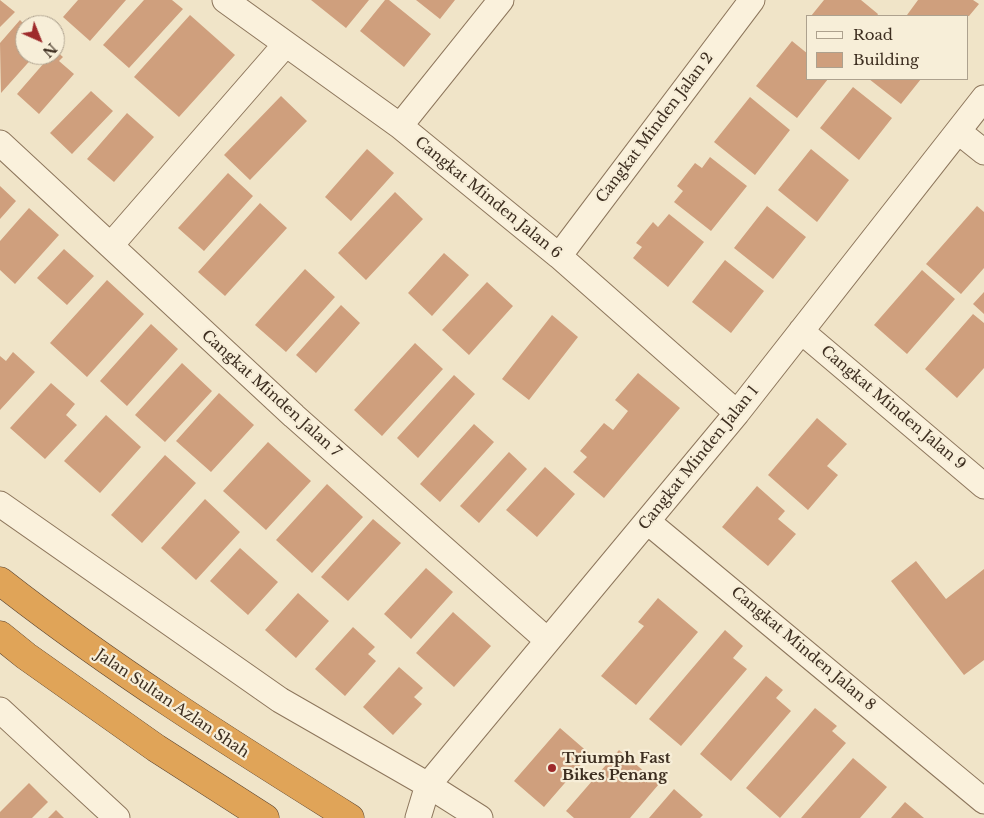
<!DOCTYPE html>
<html>
<head>
<meta charset="utf-8">
<style>
  body { margin:0 }
  #map { position:relative; width:984px; height:818px; overflow:hidden; background:#f0e4c8; font-family:"Libre Baskerville",serif }
  canvas { display:block }
  .legend { position:absolute; left:806px; top:15px; width:162px; height:65px; box-sizing:border-box; background:#f7eed8; border:1px solid #ada18e; margin:0; padding:6px 9px; list-style:none; font-size:15px; color:#3d2e20 }
  .legend li { display:flex; align-items:center; gap:10px; height:25px }
  .legend b { width:25px; border:1px solid #ada18e }
  .north { position:absolute; left:15px; top:15px; width:50px; height:50px; box-sizing:border-box; background:#f7eed8; border:1px solid #ada18e; border-radius:50%; rotate:136deg; font-size:14px; font-weight:700; line-height:20px; text-align:center; color:#3d2e20 }
  .north::after { content:''; display:block; margin:auto; width:18px; height:22px; background:#9e2a2b; clip-path:polygon(50% 0,100% 100%,50% 72%,0 100%) }
</style>
</head>
<body>
<div id="map">
<canvas width="984" height="818"></canvas>
<ul class="legend">
<li><b style="height:6px;background:#faf1dc"></b>Road</li>
<li><b style="height:14px;background:#cf9f7d"></b>Building</li>
</ul>
<div class="north">N</div>
</div>
<script>
const context = document.querySelector('canvas').getContext('2d');
context.lineJoin = 'round';
function fillPath(path, color) { context.fillStyle = color; context.fill(path, 'evenodd'); }
function trace(path, color, width, dash) { context.strokeStyle = color; context.lineWidth = width; context.lineCap = dash ? 'butt' : 'round'; context.setLineDash(dash || []); context.stroke(path); }
function drawText(font, color, halo, rows, align = 'center') {
  context.font = font + ' "Libre Baskerville",serif'; context.lineWidth = 4.5; context.setLineDash([]); context.textBaseline = 'middle'; context.strokeStyle = halo; context.fillStyle = color; for (const [text, x, y, turn = 0] of rows) {
    context.save(); context.translate(x, y); context.rotate((+turn || 0) * Math.PI / 180); context.textAlign = isNaN(turn) ? turn : align; if (halo) context.strokeText(text, 0, 0); context.fillText(text, 0, 0); context.restore();
  }
}
fillPath(new Path2D(`
  M0,0L15,12L0,27Z
  M78,0H126L90,41L63,17Z
  M144,0H172L183,9L129,68L103,45Z
  M311,0H369L346,28Z
  M385,0H389L431,34L404,67L360,31Z
  M416,0H455L440,19Z
  M824,0H861L878,14L877,16H811Z
  M918,0H973L979,4L969,16H908L907,15Z
  M190,15L235,55L179,117L134,77Z
  M20,20L25,25V55H35L1,93L0,43Z
  M792,41L808,54V79H828L797,118L756,86Z
  M55,50L63,57L59,61L74,74L39,114L17,94L51,55H55Z
  M869,79H921L901,104Z
  M853,87L892,118L859,160L820,128Z
  M91,91L113,111L72,154L50,133Z
  M281,96L307,121L250,180L224,155Z
  M750,97L790,130L755,175L714,142Z
  M127,113L154,137L114,182L87,159Z
  M367,149L394,173L351,221L325,197Z
  M811,149L849,180L817,222L778,190Z
  M710,157L747,186L711,231L674,202L683,191L677,186L695,163L702,168Z
  M228,173L253,196L204,251L178,228Z
  M0,186L16,201L0,219Z
  M395,192L423,219L366,280L338,253Z
  M260,203L287,228L225,296L198,272Z
  M767,206L806,237L773,279L734,248Z
  M977,206L984,212V268L961,294L926,264Z
  M29,208L59,235L15,284L0,270V241Z
  M669,214L704,242L668,287L633,258L642,247L636,243L653,222L658,227Z
  M64,249L94,276L67,305L37,278Z
  M444,253L469,275L432,316L408,293Z
  M725,260L764,291L731,333L692,302Z
  M305,269L335,297L286,352L255,325Z
  M922,270L955,299L907,354L874,325Z
  M107,280L144,314L87,377L50,343Z
  M487,282L513,306L469,355L442,330Z
  M984,292V314L973,304Z
  M341,305L360,323L316,373L296,355Z
  M973,314L984,323V368L957,398L925,369Z
  M552,315L578,337L529,400L502,379Z
  M151,324L178,349L127,406L100,381Z
  M415,343L443,369L382,436L354,410Z
  M13,352L35,372L0,410V356L6,361Z
  M182,363L212,391L165,442L135,415Z
  M638,373L680,408L604,498L573,472L587,457L580,451L604,423L613,430L628,411L615,400Z
  M454,375L475,394L418,458L397,438Z
  M51,383L75,404L66,415L77,425L45,459L10,428Z
  M219,393L254,425L211,472L176,441Z
  M106,415L141,447L100,493L64,461Z
  M817,418L847,444L827,466L838,475L808,510L768,475Z
  M474,424L494,442L440,502L420,484Z
  M268,442L311,481L266,530L223,491Z
  M509,452L527,469L479,523L460,506Z
  M165,455L196,483L142,543L111,515Z
  M545,467L575,494L537,537L506,510Z
  M327,484L363,517L312,573L276,540Z
  M757,486L785,511L778,519L796,534L768,566L722,527Z
  M205,499L240,532L196,580L161,548Z
  M373,519L401,543L348,601L321,577Z
  M240,548L278,582L248,615L210,581Z
  M916,561L946,599L984,569V660L964,675L891,581Z
  M426,568L453,592L411,639L384,614Z
  M298,593L329,621L296,658L265,630Z
  M658,598L698,632L636,705L601,676L644,626L638,622Z
  M453,612L491,646L454,687L416,653Z
  M353,627L375,647L368,654L376,661L345,696L315,669Z
  M725,630L743,646L733,658L747,669L681,746L649,719Z
  M399,667L423,688L414,697L422,704L393,735L363,707Z
  M766,676L783,690L776,698L791,711L731,781L700,754Z
  M815,708L837,726L832,731L846,743L780,818L746,788Z
  M560,728L590,754L544,807L514,781Z
  M619,750L659,784L630,818H574L566,811Z
  M853,758L887,787L860,818H801Z
  M29,783L48,802L32,818H0V812Z
  M674,789L703,815L700,818H649Z
  M905,802L924,818H891Z
  M56,810L64,818H48Z`), '#cf9f7d');
const minor = new Path2D(`
  M225,0L400,126L559,256L737,413
  M400,126L501,0
  M959,132L984,152
  M0,143L294,416L547,640
  M111,245L285,45
  M559,256L752,0
  M801,331L984,486
  M0,504L280,700L428,785L480,818
  M648,522L984,801
  M0,710L117,818
  M418,818L428,785L737,413L984,98`);
const highway = new Path2D(`
  M0,581C111,668 230,743 350,818
  M0,635L26,656L156,748L265,818`);
trace(minor, '#8d765c', 27);
trace(highway, '#5b4430', 29);
trace(minor, '#faf1dc', 25);
trace(highway, '#e0a458', 28);
for (const [x, y, r, color] of [
  [552,768,5,"#9e2a2b"]
]) { const dot = new Path2D(); dot.arc(x, y, r, 0, 2 * Math.PI); context.fillStyle = color; context.fill(dot); trace(dot, '#f7eed8', 2); }
drawText('15px', '#3d2e20', '#f7eed8', [
  ["Cangkat Minden Jalan 2",655,128,-53],
  ["Cangkat Minden Jalan 6",488,198,39],
  ["Cangkat Minden Jalan 7",271,394,42],
  ["Cangkat Minden Jalan 9",893,408,40],
  ["Cangkat Minden Jalan 1",699,458,-51],
  ["Cangkat Minden Jalan 8",803,649,40],
  ["Jalan Sultan Azlan Shah",172,704,34]
]);
drawText('bold 15px', '#3d2e20', '#f7eed8', [
  ["Triumph Fast",562,759],
  ["Bikes Penang",562,776]
], 'left');
</script>
</body>
</html>
